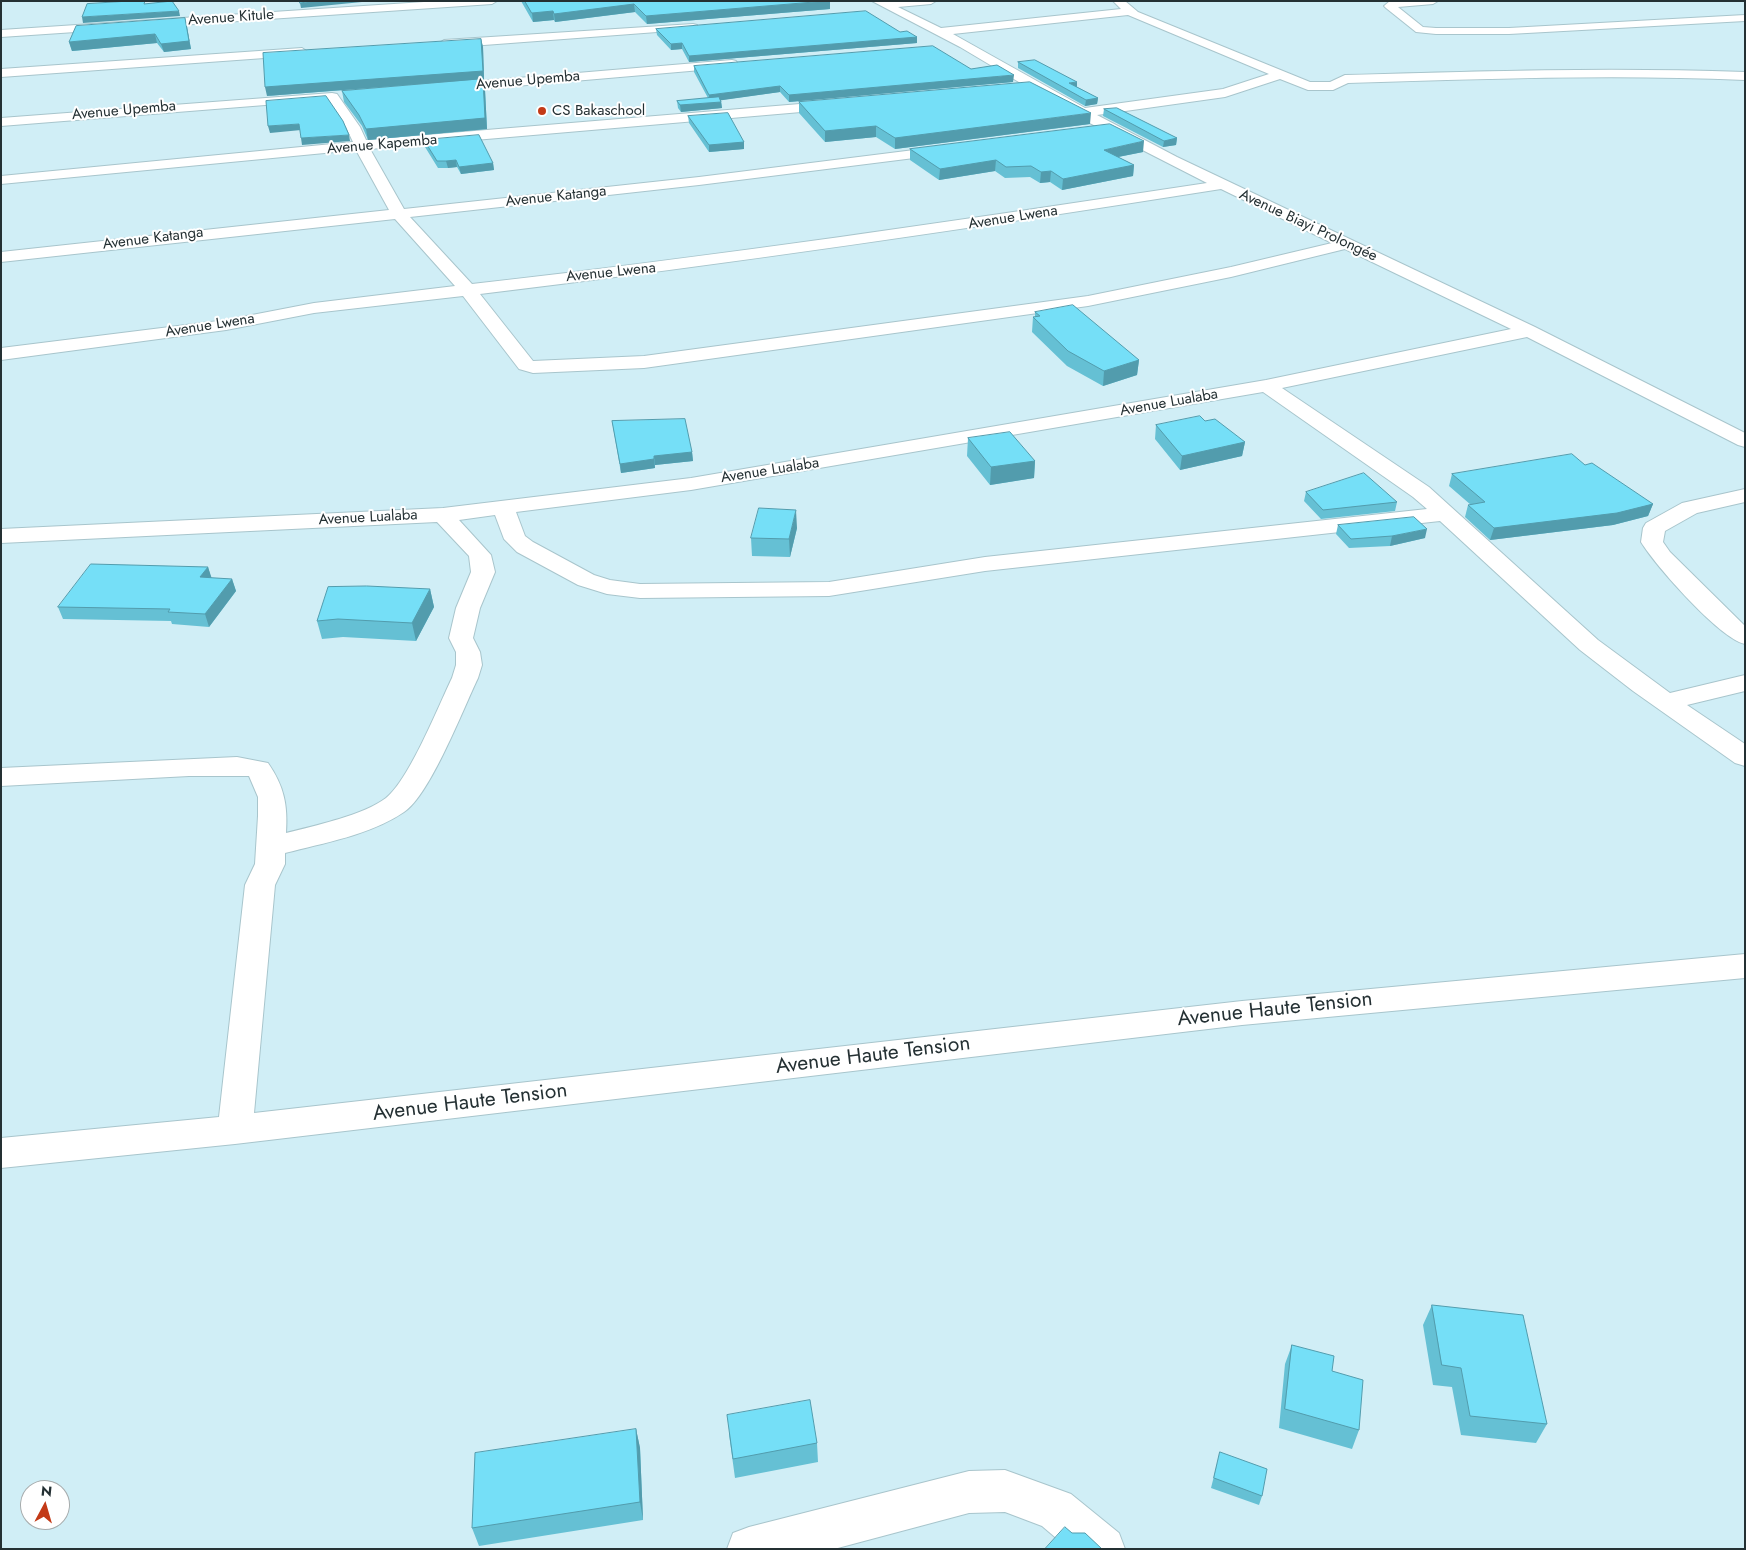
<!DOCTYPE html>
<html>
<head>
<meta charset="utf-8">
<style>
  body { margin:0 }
  #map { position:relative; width:1746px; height:1550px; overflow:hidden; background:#d0eef6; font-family:Jost,sans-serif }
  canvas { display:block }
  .frame { position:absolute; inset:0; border:2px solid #243033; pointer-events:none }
  .north { position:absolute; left:20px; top:1480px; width:50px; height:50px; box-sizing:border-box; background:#fff; border:1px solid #a7acad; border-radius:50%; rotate:6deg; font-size:14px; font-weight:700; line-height:20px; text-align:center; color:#243033 }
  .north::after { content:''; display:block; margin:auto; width:18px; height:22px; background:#c33a17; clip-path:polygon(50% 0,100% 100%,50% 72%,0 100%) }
</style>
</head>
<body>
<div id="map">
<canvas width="1746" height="1550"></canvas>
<div class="frame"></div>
<div class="north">N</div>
</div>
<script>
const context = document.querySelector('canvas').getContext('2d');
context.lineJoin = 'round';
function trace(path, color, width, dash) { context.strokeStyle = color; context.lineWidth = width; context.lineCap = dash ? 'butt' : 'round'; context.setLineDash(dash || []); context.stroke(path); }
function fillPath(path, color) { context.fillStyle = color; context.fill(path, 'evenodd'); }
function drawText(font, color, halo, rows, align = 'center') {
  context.font = font + ' Jost,sans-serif'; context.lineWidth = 4; context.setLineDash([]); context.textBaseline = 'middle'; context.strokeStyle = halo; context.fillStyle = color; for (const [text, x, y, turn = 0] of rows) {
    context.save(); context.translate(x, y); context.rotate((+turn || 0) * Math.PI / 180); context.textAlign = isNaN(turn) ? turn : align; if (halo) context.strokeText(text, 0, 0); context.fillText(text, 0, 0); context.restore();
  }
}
const street = new Path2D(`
  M439,1H497L492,4L1,37V30Z
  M872,1H936L931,4L898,7L941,28L1121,9L1113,1H1125L1138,12L1310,82H1330L1345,75C1478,71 1611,67 1745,72V80C1612,74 1480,79 1348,83L1333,90H1308L1280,79L1225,97L1097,115L1177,157L1535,327L1745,433V447L1738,445L1527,337L1282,388L1429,487L1598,640L1670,693L1745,675V691L1687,705L1745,744V766L1735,763L1633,691L1580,650L1440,521L985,571L829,596L640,598L607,594L578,585L517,552L504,539L495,515L459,520L491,555L495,572L480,608L473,638L480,652L482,665L478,678C463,709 430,795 404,812C370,835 324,843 285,853V864L275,885L254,1113L1242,1001L1745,954V978L1242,1025L235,1144L1,1168V1138L219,1117L245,885L255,864L258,816V797L249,776H189L1,786V768L237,757L268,763C284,786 288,805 286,833C314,826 364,815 386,798C409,780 438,707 452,678L456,665V652L449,638L456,608L471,572L469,556L437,522L1,543V529L443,508L691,478L1266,380L1511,329L1345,249L1231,277L1088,306L644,368L533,373L519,369L463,296L314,313L226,330L1,360V348L226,320L314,303L455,286L395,219L1,262V252L389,210L356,150L1,184V176L353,142L346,127L328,100L1,126V118L332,93L337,94L360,127L366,140L836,101L843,105L836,109L370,149L404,209L699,177L946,146L953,150L946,154L699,185L410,217L472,284C718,256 963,220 1207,183L1076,116L960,47ZM1128,15L1269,74L1223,89L1085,108L953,34ZM1221,189L1332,243L1231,267L1088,296L644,356L533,361L480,294C728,264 974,228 1221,189ZM1263,392L1413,497L1427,509L985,557L829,582L640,584L610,580L594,575L533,542L525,536L516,512L691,490Z
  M1390,1H1438L1433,4L1398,7L1423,27L1436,28H1509L1745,15V21L1509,34H1436L1416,32L1386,8L1384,6Z
  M693,24L697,25V29L444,48L438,44L444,40Z
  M302,48L308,52L306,55L1,77V69Z
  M732,60L736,61L738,64L736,67L446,92L440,88L446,84Z
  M1745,489V502L1697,513L1665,531L1663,542L1670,552L1745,626V644C1719,638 1656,566 1641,542L1643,528L1646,523L1682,503Z
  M1005,1470L1071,1494L1119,1533L1125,1549H1069L1042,1526L1005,1512L969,1513L834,1549H727L733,1533L749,1527L969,1471Z`);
trace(street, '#a8c5cc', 2);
fillPath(street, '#fff');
fillPath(new Path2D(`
  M521,1H830V9L647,24L635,12L555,22L554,20L533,22Z
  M187,26L191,49L164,52L157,43L72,51L69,42Z
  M656,29L900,32L917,37V43L689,62L682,49L671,50L657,35Z
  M481,39L483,47L484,79H483L485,90L487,129L368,140L362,126L344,102L342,91L462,81L267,96Z
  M1018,62L1077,87L1098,98L1097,104L1085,106L1018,68Z
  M694,66L971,69L1013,82L789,102L780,92L721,100L722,108L681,112L678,108L677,101L708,98L694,72Z
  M799,102L1090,124L895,149L876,137L825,142L799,113Z
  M1104,109L1177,138L1176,145L1163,147L1103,116Z
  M688,116L744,142V149L709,152L689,123Z
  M424,140L493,163L494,170L461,174L457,167L448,168H438L425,147Z
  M910,149L1143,152L1118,157L1134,165L1133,176L1062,190L1050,182L1040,183L1030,177L1005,178L995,171L939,180L910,160Z
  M1035,312L1139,360L1137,375L1103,386L1067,366L1032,332L1033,317H1035Z
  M612,421L692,452L693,461L655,465V468L621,473Z
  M1205,421L1245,442L1242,456L1180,470L1155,439L1156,425Z
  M968,438L1035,461L1034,478L990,485L967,456Z
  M1585,465L1653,504L1648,516L1613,525L1490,540L1465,517L1468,505H1471L1449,486L1452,474Z
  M1306,492L1397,502L1395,511L1321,519L1304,501Z
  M1338,525L1425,538L1390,546L1349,548L1336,534Z
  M797,528L790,557L752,556L751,538Z
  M208,567L211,578L232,579L236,591L209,627L172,624L171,621L63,619L58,607Z
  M430,589L434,607L416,641L343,637L322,639L317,621Z
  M1432,1305L1547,1424L1536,1443L1461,1435L1452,1387L1433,1385L1423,1325Z
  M1292,1345L1359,1430L1352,1449L1279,1428L1285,1364Z
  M636,1429L640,1448L643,1520L479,1546L472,1528Z
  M729,1434L817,1443L818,1462L735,1478Z
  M1220,1452L1262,1496L1259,1505L1211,1488Z`), '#65c0d4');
fillPath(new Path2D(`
  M314,1H372L301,8L300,3Z
  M830,1V9L647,24L646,16Z
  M634,4L635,12L555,22L554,14Z
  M179,11L180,16L83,23L82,17Z
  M553,11L554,20L533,22L532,13Z
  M185,18L191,49L164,52L161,44Z
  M155,34L157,43L72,51L69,42Z
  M917,37V43L689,62V56Z
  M481,39L483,47L484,79H483L485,90L487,129L368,140L366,129L483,79L267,96L265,87Z
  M682,43V49L671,50V44Z
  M1014,75L1013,82L789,102V95Z
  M1077,82V88L1069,83Z
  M780,86V92L709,102V95Z
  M1098,98L1097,104L1085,106L1086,100Z
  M721,102L722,108L681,112L680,105Z
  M1091,113L1090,124L895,149V138Z
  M299,124L301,130L270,133L268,126Z
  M876,126V137L825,142V131Z
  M349,135L350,141L302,145L301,138Z
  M1177,138L1176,145L1163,147L1164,141Z
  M1144,141L1143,152L1103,160L1104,150Z
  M744,142V149L709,152V145Z
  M456,160L457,167L448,168L446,161Z
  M996,160L995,171L939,180L940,169Z
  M493,163L494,170L461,174L459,167Z
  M1134,165L1133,176L1062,190L1063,179Z
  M1051,171L1050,182L1040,183L1041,172Z
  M1139,360L1137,375L1103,386L1104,371Z
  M1245,442L1242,456L1180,470L1182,456Z
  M692,452L693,461L655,465L654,456Z
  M654,459L655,468L621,473L620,464Z
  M1035,461L1034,478L990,485L991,467Z
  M1653,504L1648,516L1613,525L1490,540L1494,528Z
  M796,510L797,528L790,557L789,539Z
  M1427,529L1425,538L1390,546L1392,536Z
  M208,567L212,579L200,577Z
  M232,579L236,591L209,627L205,614Z
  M430,589L434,607L416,641L412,623Z
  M636,1429L640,1448L643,1520L640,1502Z`), '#529cad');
const building = new Path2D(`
  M130,1H145L144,4L172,1L179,11L82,17L87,4Z
  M300,1H314L300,3Z
  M525,1H826L646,16L634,4L554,14L553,11L532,13Z
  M866,11L900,32L907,31L917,37L689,56L682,43L671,44L656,29Z
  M185,18L189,41L161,44L155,34L69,42L76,26Z
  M481,39L483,71L265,87L263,53Z
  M933,46L971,69L997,65L1014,75L789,95L780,86L709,95L694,66Z
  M1035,60L1077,82L1069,83L1098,98L1086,100L1018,62Z
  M483,79L485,118L366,129L359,115L342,91Z
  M1030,82L1091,113L895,138L876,126L825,131L799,102Z
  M326,96L343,121L349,135L301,138L299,124L268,126L266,101Z
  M719,97L721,102L680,105L677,101Z
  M1117,108L1177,138L1164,141L1104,109Z
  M728,113L744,142L709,145L688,116Z
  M1110,124L1144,141L1104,150L1134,165L1063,179L1051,171L1041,172L1031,166L1006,167L996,160L940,169L910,149Z
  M479,135L493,163L459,167L456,160L446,161H437L424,140Z
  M1073,305L1139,360L1104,371L1068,351L1033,317L1040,316L1035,312Z
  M1200,416L1205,421L1215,419L1245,442L1182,456L1156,425Z
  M685,419L692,452L654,456V459L620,464L612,421Z
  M1010,432L1035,461L991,467L968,438Z
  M1572,454L1585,465L1592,463L1653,504L1617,513L1494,528L1468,505L1485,502L1452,474Z
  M1364,473L1397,502L1323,510L1306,492Z
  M759,508L796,510L789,539L751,538Z
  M1414,517L1427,529L1392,536L1351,539L1338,525Z
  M91,564L208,567L200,577L232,579L205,614L168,612L170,609L58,607Z
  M367,586L430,589L412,623L338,619L317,621L328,587Z
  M1432,1305L1523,1315L1547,1424L1470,1416L1461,1368L1442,1365Z
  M1292,1345L1334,1356L1332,1371L1363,1380L1359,1430L1285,1409Z
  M810,1400L817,1443L733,1459L727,1415Z
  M636,1429L640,1502L472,1528L475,1453Z
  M1220,1452L1267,1469L1262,1496L1214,1478Z
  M1065,1527L1072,1533H1085L1102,1549H1045Z`);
fillPath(building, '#75dff7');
trace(building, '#529cad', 1);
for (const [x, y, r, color] of [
  [542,111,5,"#c33a17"]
]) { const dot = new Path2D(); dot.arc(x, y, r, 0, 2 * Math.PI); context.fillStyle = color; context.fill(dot); trace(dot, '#fff', 2); }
drawText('15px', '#243033', '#fff', [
  ["Avenue Kitule",231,18,-4],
  ["Avenue Upemba",528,81,-5],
  ["Avenue Upemba",124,111,-5],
  ["Avenue Kapemba",382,145,-5],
  ["Avenue Katanga",556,197,-6],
  ["Avenue Lwena",1013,218,-9],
  ["Avenue Biayi Prolongée",1308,226,25],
  ["Avenue Katanga",153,239,-7],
  ["Avenue Lwena",611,273,-6],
  ["Avenue Lwena",210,326,-9],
  ["Avenue Lualaba",1169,403,-10],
  ["Avenue Lualaba",770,471,-9],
  ["Avenue Lualaba",368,518,-3]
]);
drawText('15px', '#243033', '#fff', [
  ["CS Bakaschool",552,111]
], 'left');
drawText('21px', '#243033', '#fff', [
  ["Avenue Haute Tension",1275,1010,-6],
  ["Avenue Haute Tension",873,1056,-7],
  ["Avenue Haute Tension",470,1103,-7]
]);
</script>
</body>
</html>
